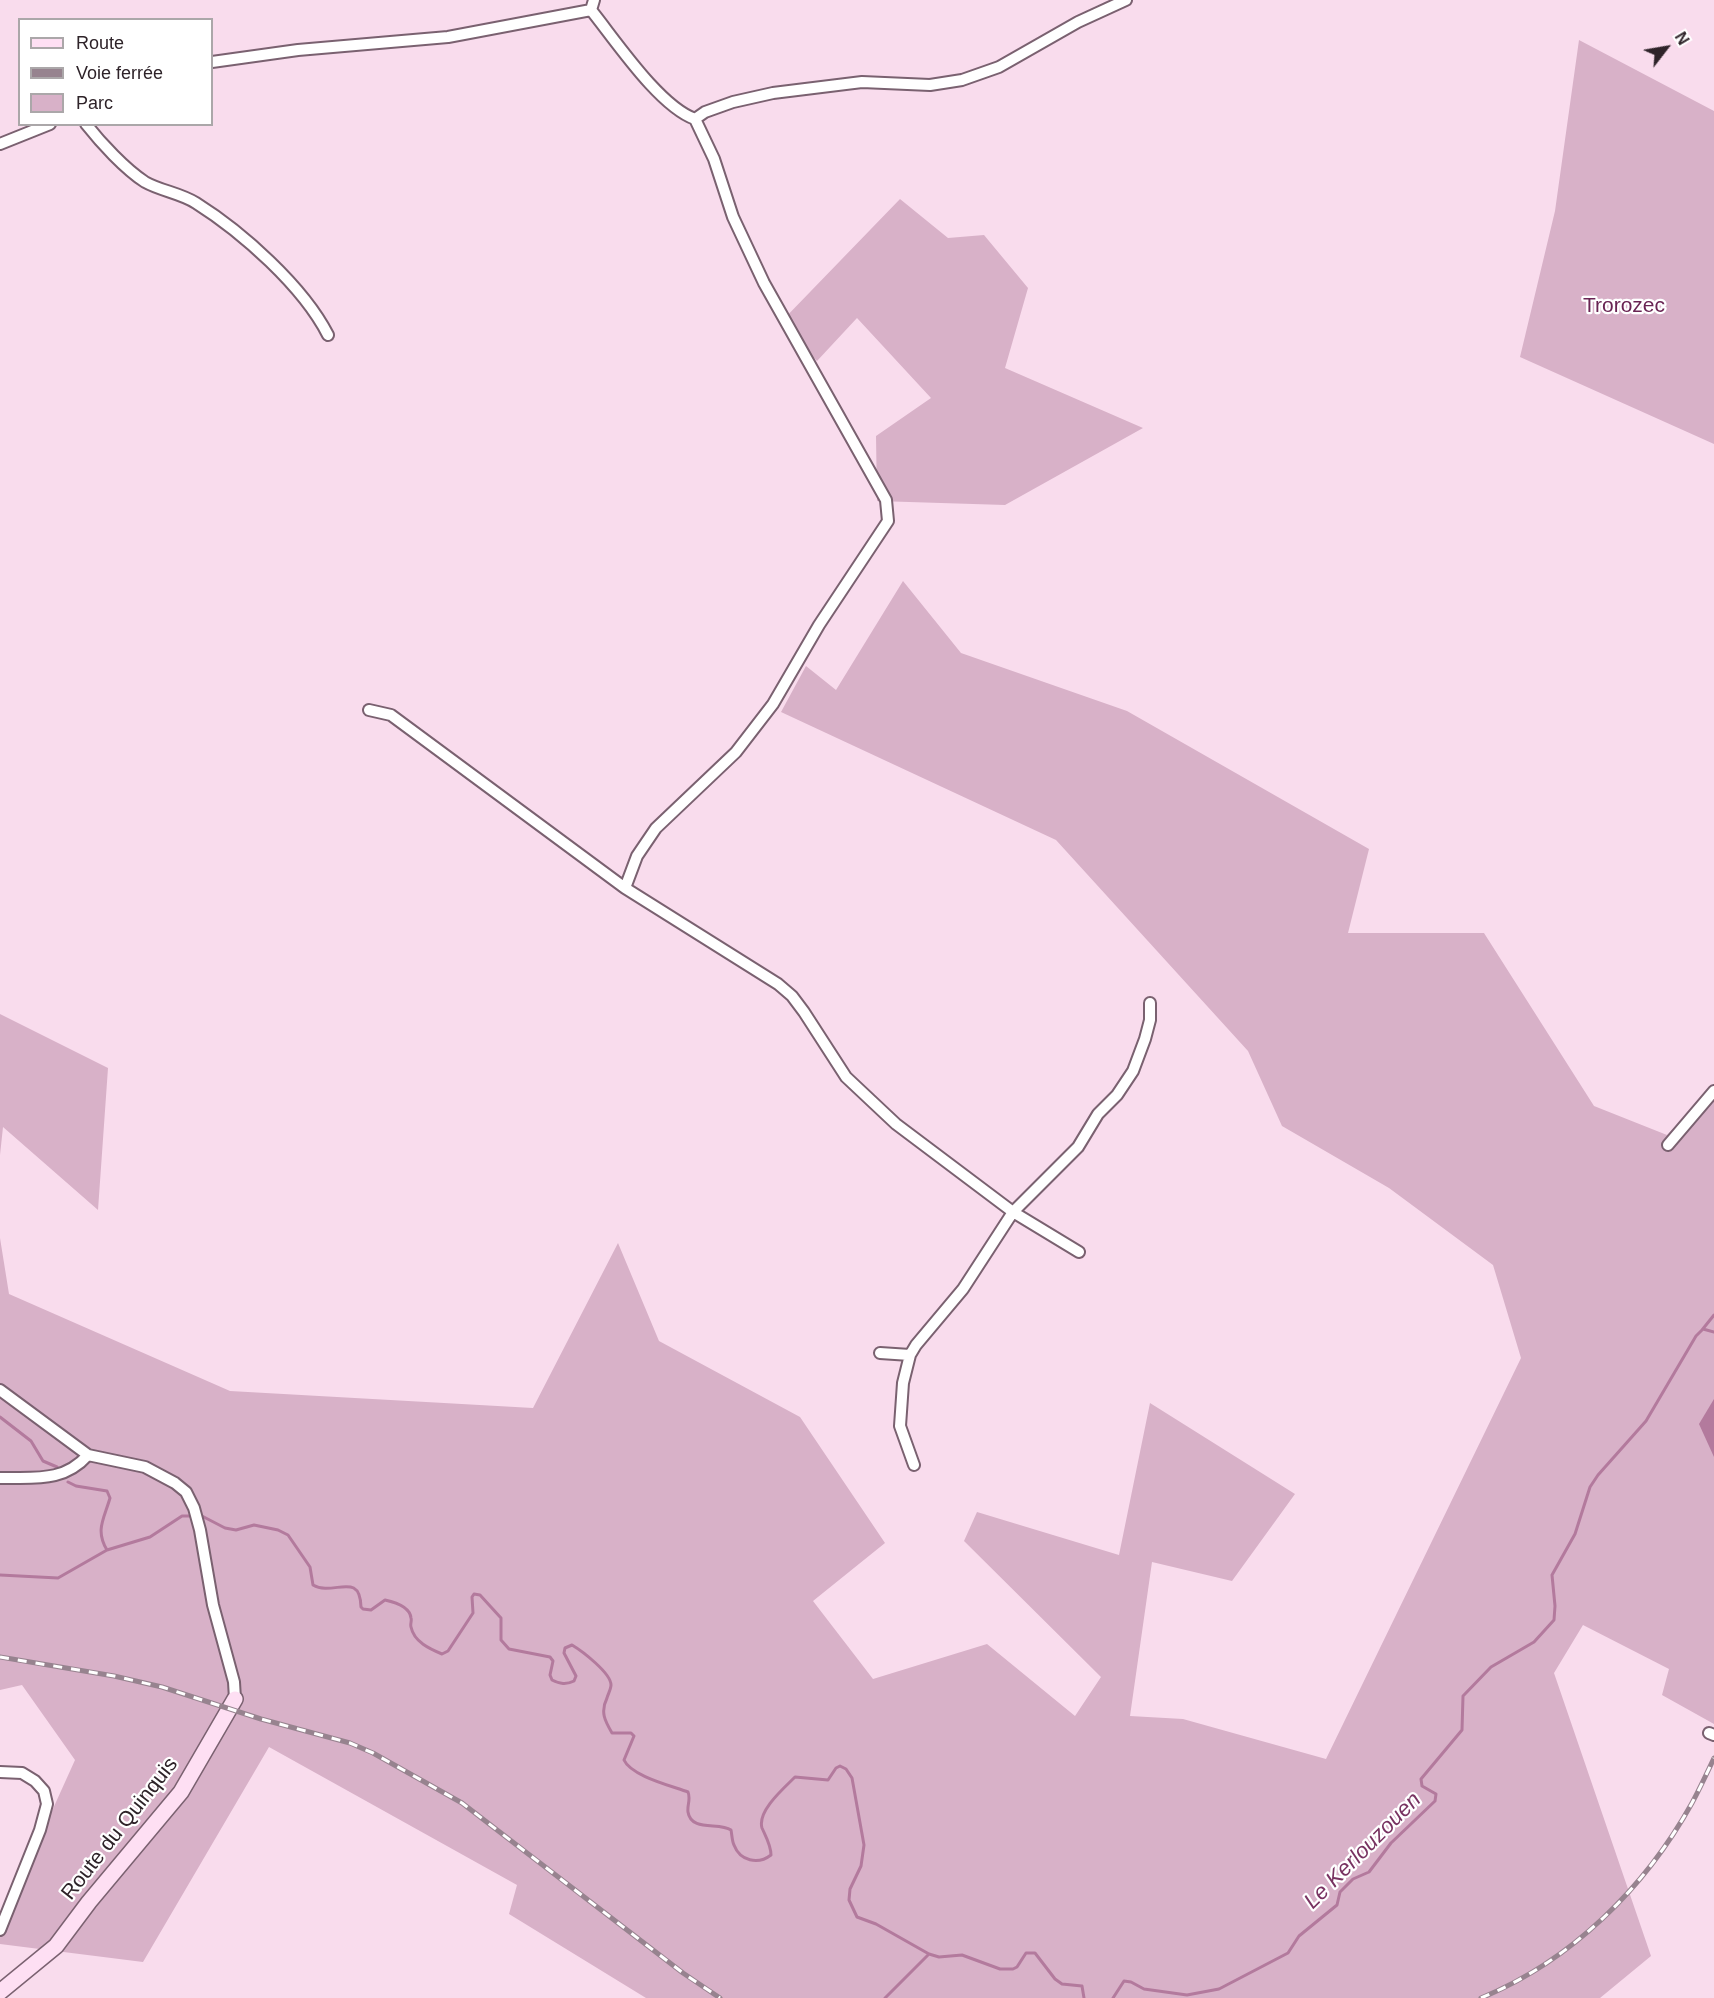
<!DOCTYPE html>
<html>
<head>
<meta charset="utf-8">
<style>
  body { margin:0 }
  #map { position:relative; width:1714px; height:1998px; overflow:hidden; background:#f9dced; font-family:Arial,sans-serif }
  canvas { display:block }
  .legend { position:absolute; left:18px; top:18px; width:195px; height:108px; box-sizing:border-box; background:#fff; border:2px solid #aba7a9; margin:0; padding:8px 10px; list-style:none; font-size:18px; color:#2e2329 }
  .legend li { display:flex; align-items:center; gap:12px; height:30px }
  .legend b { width:30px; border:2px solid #aba7a9 }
  .north { position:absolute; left:1636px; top:18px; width:60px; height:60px; -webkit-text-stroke:4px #fff; paint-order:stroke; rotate:59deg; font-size:16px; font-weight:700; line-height:24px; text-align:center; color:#2e2329 }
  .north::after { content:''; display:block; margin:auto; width:21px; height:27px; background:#2e2329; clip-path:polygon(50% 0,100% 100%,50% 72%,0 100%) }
</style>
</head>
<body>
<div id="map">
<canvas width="1714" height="1998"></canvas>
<ul class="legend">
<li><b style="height:8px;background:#fedff3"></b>Route</li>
<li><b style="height:8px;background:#97838f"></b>Voie ferrée</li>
<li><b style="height:16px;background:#d8b1c8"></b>Parc</li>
</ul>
<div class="north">N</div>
</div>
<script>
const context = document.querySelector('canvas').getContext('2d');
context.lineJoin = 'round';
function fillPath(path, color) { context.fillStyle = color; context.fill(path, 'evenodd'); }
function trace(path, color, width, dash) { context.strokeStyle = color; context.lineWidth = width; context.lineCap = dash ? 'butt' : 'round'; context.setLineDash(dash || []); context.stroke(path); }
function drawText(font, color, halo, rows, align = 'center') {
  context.font = font + ' Arial,sans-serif'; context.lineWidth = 4.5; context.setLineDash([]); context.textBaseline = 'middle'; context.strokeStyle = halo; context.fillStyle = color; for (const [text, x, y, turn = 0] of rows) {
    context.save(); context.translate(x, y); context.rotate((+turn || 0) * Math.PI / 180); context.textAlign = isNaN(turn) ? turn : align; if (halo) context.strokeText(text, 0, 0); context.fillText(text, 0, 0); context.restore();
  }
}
fillPath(new Path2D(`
  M1579,40L1714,111V444L1520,357L1555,211Z
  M900,199L948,238L984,235L1028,288L1005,368L1143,428L1005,505L877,501L876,436L931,398L857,318L817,361L780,323Z
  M903,581L961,653L1127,711L1369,849L1348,933H1484L1594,1106L1667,1135L1714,1087V1724L1662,1695L1669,1669L1583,1625L1554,1673L1651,1956L1600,1998H646L509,1914L517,1885L269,1747L143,1962L0,1944V1926L75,1760L22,1685L0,1690V1238L9,1294L230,1391L533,1408L618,1243L659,1341L800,1417L885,1543L813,1601L873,1679L987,1644L1075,1716L1101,1677L964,1541L977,1512L1119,1555L1150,1403L1295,1494L1232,1581L1152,1562L1130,1716L1183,1719L1326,1759L1521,1358L1493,1265L1389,1188L1282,1126L1248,1051L1056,840L781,712L806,666L836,690Z
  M0,1014L108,1068L98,1210L3,1127L0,1155Z`), '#d8b1c8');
fillPath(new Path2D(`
  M1714,1399V1457L1699,1424Z`), '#b37a9d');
trace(new Path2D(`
  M1702,1330L1714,1315
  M0,1417L31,1441L43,1461L57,1467
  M68,1482L76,1486L107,1491L110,1498C104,1519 95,1530 107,1550
  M200,1515L225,1528L236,1530L254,1525L278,1530L288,1535L310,1567L313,1585C333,1597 360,1570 361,1607L363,1609L371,1610L385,1600C394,1602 410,1607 411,1618C412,1621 410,1624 411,1627C414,1642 430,1649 442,1654L448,1651L473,1613L472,1597L474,1594L480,1595L501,1618V1640L509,1649L550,1657L553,1661L550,1675L552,1680C560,1684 566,1685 574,1681L576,1676L564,1653L565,1648L572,1645C582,1651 611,1673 611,1685C611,1689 608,1694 607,1698C600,1712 605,1721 612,1733H631L634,1736L624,1760C631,1776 672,1786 688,1792C691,1799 687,1805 688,1812C691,1832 719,1822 731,1830C732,1835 732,1841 734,1845C740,1861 758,1865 771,1855C771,1845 766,1837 762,1828C757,1811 784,1788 795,1777L828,1780L836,1768L840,1766L846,1769L852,1778L864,1845L861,1866L850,1889L849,1900L857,1917L876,1924L929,1954L939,1957L962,1955L1000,1969H1013L1017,1967L1026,1953H1035L1055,1979L1062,1984L1082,1986L1084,1998
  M0,1575L58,1578L107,1550L150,1537L182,1516H193
  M885,1998L929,1954
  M1113,1998L1124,1981L1131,1982L1144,1989L1187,1995L1219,1989L1288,1953L1299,1936L1337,1905L1340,1892L1353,1879L1369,1872L1391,1843L1435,1801L1436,1794L1422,1786L1421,1779L1462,1730L1463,1696L1491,1667L1534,1642L1554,1620L1555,1606L1552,1575L1575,1534L1590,1487L1598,1475L1646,1421L1696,1336L1703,1329L1714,1332`), '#b37a9d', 3);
const street = new Path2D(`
  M594,0L591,10C616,41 659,106 695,119
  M212,62L298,50L448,37L591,10
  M695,119L714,159L733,217L764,283L886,500L888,521L819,625L773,704L736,752L656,828L637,856L625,888L778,984L792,996L804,1012L846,1077L896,1124L1013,1212L1079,1252
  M695,119L705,112L733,102L773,93L862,82L930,85L962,80L999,67L1078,22L1126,0
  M86,124C101,143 125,169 145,182C161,191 180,193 196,203C242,232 303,286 328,335
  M0,144L50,124
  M369,710L391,715L625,888
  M1668,1145L1714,1091
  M880,1353L910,1355L916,1345L963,1289L1013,1212L1078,1147L1098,1114L1117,1095L1133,1071L1145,1039L1150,1020V1003
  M910,1355L903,1383L900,1426L914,1465
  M0,1390L88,1455L145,1467L175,1483L186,1492L194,1508L200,1530L213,1605L234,1682L235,1699
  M0,1478C34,1477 63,1483 88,1455
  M1709,1733L1714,1735
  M0,1772L22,1773L35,1781L44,1791L47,1804L40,1830L0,1930`);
const secondary = new Path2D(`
  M0,1992L56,1946L89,1902L181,1792L235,1699`);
trace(street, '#7a6170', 14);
trace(secondary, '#7a6170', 18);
trace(street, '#fff', 10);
trace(secondary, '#fedff3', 15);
const rail = new Path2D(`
  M0,1657L114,1676L162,1687L261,1719L350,1743L373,1753L462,1803L683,1973L720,1998
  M1481,1998C1571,1961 1645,1888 1692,1803C1700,1788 1707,1773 1714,1758`);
trace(rail, '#97838f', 5);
trace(rail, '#fff', 3, [9]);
drawText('21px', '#692453', '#fff', [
  ["Trorozec",1624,306]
]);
drawText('21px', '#2e2329', '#fff', [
  ["Route du Quinquis",120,1829,-52]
]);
drawText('italic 22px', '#783261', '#fff', [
  ["Le Kerlouzouen",1363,1851,-45]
]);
</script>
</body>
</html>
